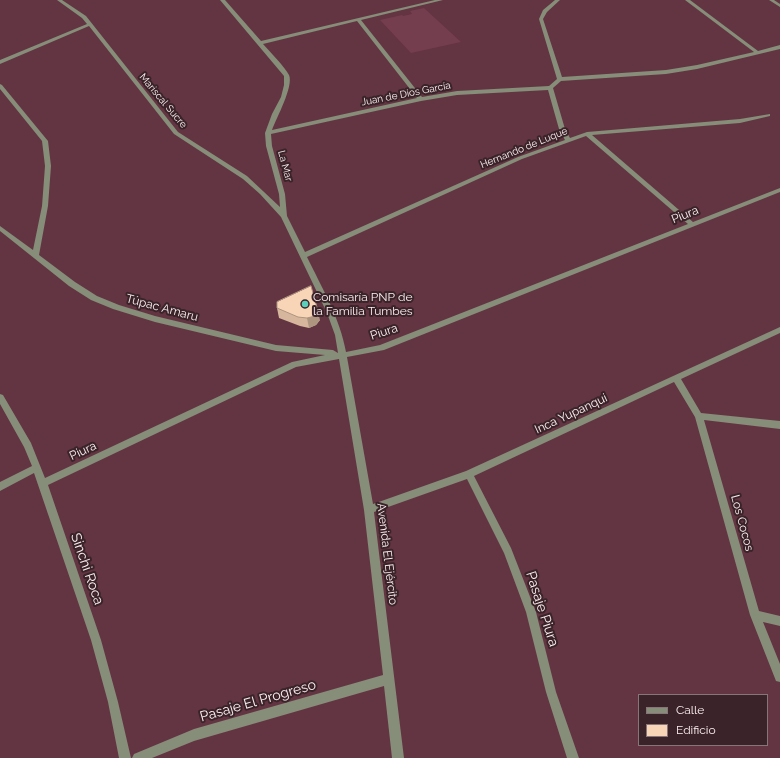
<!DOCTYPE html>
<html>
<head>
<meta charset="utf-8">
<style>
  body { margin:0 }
  #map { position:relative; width:780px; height:758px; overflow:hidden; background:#633442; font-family:Raleway,sans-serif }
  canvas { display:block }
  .legend { position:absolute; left:638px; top:694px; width:130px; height:52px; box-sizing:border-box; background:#3a242a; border:1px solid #88757a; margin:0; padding:5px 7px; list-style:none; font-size:12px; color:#fceff2 }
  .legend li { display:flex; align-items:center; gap:8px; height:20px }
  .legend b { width:20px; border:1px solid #88757a }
</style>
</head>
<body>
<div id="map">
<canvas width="780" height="758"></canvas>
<ul class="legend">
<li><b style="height:5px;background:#868d78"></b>Calle</li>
<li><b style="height:11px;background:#f9d5b7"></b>Edificio</li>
</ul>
</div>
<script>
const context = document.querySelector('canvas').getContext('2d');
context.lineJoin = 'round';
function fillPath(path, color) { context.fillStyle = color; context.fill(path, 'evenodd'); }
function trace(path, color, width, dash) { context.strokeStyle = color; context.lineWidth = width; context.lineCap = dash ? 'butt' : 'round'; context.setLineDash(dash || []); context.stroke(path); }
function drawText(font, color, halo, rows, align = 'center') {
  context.font = font + ' Raleway,sans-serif'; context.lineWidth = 4; context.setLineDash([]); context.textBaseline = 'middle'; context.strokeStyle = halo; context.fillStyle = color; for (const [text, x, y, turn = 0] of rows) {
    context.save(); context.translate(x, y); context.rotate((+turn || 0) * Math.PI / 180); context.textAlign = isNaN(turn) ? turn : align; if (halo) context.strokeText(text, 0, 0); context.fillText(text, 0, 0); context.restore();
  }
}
fillPath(new Path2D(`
  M424,8L461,42L411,53L380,20L402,15L403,16L412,14L410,11Z`), '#743e4f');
fillPath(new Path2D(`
  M57,0H62L86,16L178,132L247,176L280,207L279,194L266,146L265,133L272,114L281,97L284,85V76L220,0H225L261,41L435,0H443L361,20L422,97L457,91L549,86L557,79L539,19L543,10L555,0H560L547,12L543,19L562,77L666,70L697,65L754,52L685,0H690L758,51L780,45V49L697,69L666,74L561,81L553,88L565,129L570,138L587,132L740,119L770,114V116L740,123L592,135L693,222L780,188V192L384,350L347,357L373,504L466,471L780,327V333L681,379L701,413L780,421V429L704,420L759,611L780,616V626L763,622L780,664V682L776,681L750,615L695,417L674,382L474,476L511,548L536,612L556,692L579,758H567L546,692L526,612L504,553L467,479L374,512L404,758H392L384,686L194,741L152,758H132L134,754L194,729L383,675L364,510L339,359L296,367L48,485L101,640L118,702L131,758H119L108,702L91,640L34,473L0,491V482L32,466L24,447L0,404V394L3,395L31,443L45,478L292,362L325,355L276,351L155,322L113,309L91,300L69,286L0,231V226L33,250L42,206L45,166L42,141L0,89V84L2,85L48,141L51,166L48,206L39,255L75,282L97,296L119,305L155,316L276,345L333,350L338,353L335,335L327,313L281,217L260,194L243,179L174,134L89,26L0,64V60L87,24L82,18ZM357,21L417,98L272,130C276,119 294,86 289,75C285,67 270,52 263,44ZM548,90L559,129L565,140L518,157L305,252L287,216L285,194L272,146L271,134L421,101L457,95ZM586,136L688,224L380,345L346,352C340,318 322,288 307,257L522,159Z
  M769,0H774L780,4V7Z`), '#868d78');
fillPath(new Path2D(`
  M277,308L320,320L316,325L309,328L300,326L279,318Z`), '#d6b79d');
fillPath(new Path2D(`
  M318,311L320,320L316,325L309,328L307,318Z`), '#ae9580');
const building = new Path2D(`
  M311,286L318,311L315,316L307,318L298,317L277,308V302Z`);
fillPath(building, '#f9d5b7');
trace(building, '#ae9580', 1);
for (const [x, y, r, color] of [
  [305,304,4,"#5bcebc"]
]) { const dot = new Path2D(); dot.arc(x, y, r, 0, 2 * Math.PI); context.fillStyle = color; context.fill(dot); trace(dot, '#3a242a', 1.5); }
drawText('10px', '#fceff2', '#3a242a', [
  ["Juan de Dios García",406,94,-11],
  ["Mariscal Sucre",163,101,50],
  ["Hernando de Luque",524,148,-22],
  ["La Mar",285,166,75]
]);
drawText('12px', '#fceff2', '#3a242a', [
  ["Piura",685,215,-22],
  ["Túpac Amaru",162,308,15],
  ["Piura",384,332,-18],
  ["Inca Yupanqui",571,414,-25],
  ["Piura",83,451,-25],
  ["Los Cocos",742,523,75],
  ["Avenida El Ejército",387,554,83]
]);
drawText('12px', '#fceff2', '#3a242a', [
  ["Comisaría PNP de",313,297],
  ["la Familia Tumbes",313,311]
], 'left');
drawText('14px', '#fceff2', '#3a242a', [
  ["Sinchi Roca",87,569,71],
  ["Pasaje Piura",542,609,72],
  ["Pasaje El Progreso",258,701,-16]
]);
</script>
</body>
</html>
